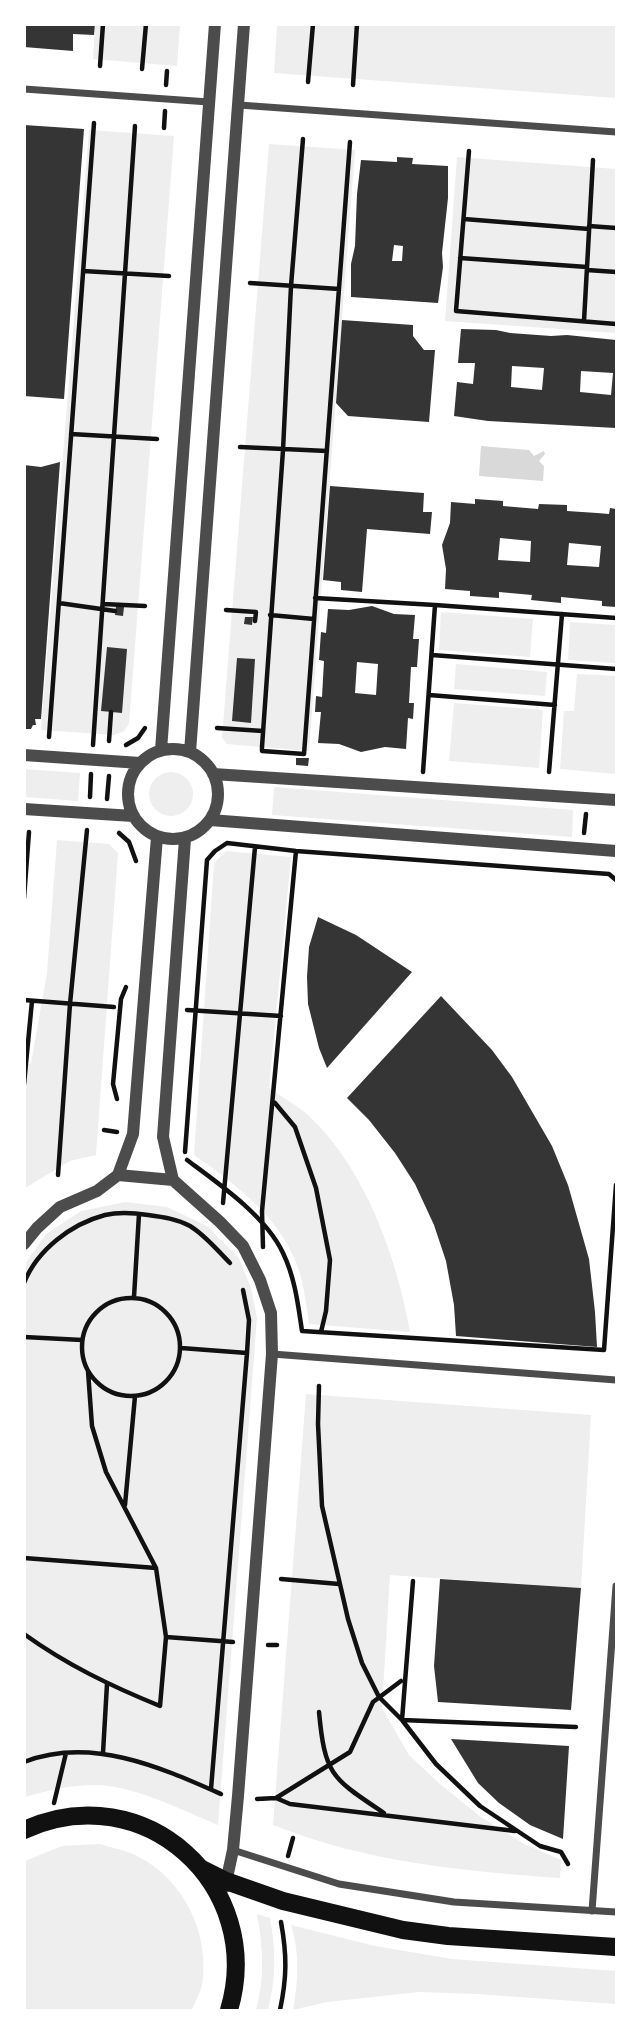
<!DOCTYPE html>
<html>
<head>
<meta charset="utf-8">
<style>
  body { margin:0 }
  #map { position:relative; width:641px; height:2035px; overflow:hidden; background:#fff; font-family:"PT Serif",serif }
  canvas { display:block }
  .frame { position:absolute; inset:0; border:26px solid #fff; pointer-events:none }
</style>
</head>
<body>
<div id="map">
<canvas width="641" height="2035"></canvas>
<div class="frame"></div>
</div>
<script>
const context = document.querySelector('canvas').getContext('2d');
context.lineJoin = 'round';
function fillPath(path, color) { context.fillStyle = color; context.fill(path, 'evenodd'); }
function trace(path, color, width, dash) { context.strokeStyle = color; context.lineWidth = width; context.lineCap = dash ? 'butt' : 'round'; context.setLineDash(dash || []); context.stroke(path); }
fillPath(new Path2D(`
  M95,25H180L177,66L93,59Z
  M277,25H616V98L274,73Z
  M89,130L174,136L129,724L124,731L114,735L41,730Z
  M269,144L355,150L309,751L227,744L222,738Z
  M457,157L616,169V333L445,321Z
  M441,612L533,619L530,657L439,650Z
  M570,622L616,625V663L568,660Z
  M456,664L547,672L545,696L454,689Z
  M577,674L616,676V774L560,769L564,711H574Z
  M454,703L543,710L539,768L449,761Z
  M24,769L80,773L78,801L25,797Z
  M149 794a22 22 0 1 1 44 0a22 22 0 1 1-44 0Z
  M274,787L573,810L572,837L272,815Z
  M57,840L109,844L118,853L96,1155L70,1161L25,1188L24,1067L31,1063L47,973Z
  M226,851L291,857L269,1088C282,1097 297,1105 309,1116C365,1168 397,1258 410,1332L309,1324C306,1304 304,1283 297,1265C279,1216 235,1184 194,1155L214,863Z
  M125,1202L167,1207L207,1226L239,1258L251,1288L257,1318L218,1825C181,1810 140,1788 100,1785C75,1784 48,1790 25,1797V1264L46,1234L81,1211Z
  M306,1394L591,1415L581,1588L390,1575L382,1708L409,1755L440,1784L481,1817L524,1844L561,1860L560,1878C462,1871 365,1862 273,1825Z
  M100,1844C112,1848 126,1850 137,1856C184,1879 210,1934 202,1985C200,1993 195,2002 192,2010H25V1861L62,1846Z
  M257,1914L270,1918C276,1950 276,1979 268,2010H256C265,1977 263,1948 257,1914Z
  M291,1925L375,1946L452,1959L616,1971V2004L477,1994L419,1992L327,2002L293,2010C298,1982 300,1953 291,1925Z`), '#eee');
fillPath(new Path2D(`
  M481,446L529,450L534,456L544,451L545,454L539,461L544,466L543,481L479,476Z`), '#d9d9d9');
fillPath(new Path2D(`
  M24,24H95L94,35L73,34V51L24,47Z
  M24,125L84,129L64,399L24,396Z
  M397,157L413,158L412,164L448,166V198L442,253L443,267L438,303L351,297V264L355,246L357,194L361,160L397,162ZM394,245L403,246L402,261H392Z
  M342,320L413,325V336L424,350H435L429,422L348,416L336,403Z
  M461,329L496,330L510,333L551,336L567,335L616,340V428L488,421L454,416L457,382L473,384L475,363H458ZM512,366L544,368L542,390L511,387ZM581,371L613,373L611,395L580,392Z
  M60,462L41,719H35L36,725H33L31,729H24V465L41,467Z
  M330,486L424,493L423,512H432L430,534L367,529L362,592L341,590V582L323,580Z
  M475,499L503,501V506L538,509L539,504L567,505V511L597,513L609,514L610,508L616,509V607L602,606V601L561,597V603L531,600L532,595L499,592V598L470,596V591L445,589L446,569L442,545L450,523L451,502L475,504ZM500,538L531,541L530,562L498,560ZM569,543L601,546L599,567L567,565Z
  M116,606L124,607L123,616L115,615Z
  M372,606L394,614L415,615L413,639H419L417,667H411L409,703H414L413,719L408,718L406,749L385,747L361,752L339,744L318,743L321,712H315L316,696L322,697L324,661L319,660L321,632L326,633L328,609L349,610ZM357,662L378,664L376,695L355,693Z
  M245,617H253L252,625L244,624Z
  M107,647L127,649L122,713L101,711Z
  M237,658L255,659L251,723L232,721Z
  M296,758H309L308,766L296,765Z
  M318,917L356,935L412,972L327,1068L319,1048L308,1004L307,977L309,947Z
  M441,996L492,1050L512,1077L552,1146L568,1185L589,1259L595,1312L597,1347L456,1336L454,1305L446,1261L434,1225L415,1184L395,1153L369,1120L347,1098Z
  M440,1579L581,1588L571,1710L438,1702L434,1666Z
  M451,1739L569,1746L563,1839L530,1825L499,1803L478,1783Z`), '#353535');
trace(new Path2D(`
  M100,66L103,24
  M142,69L146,24
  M308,82L313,24
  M166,85L167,71
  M353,85L357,24
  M164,128L165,111
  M303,139L291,286L283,450L262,747V751L304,754L350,142
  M469,151L456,311L616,324
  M464,219L589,229
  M589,226L616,228
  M460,258L587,267
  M587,270L616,272
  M83,271L169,276
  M250,283L339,289
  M584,321L593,160
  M71,434L157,439
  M240,447L327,451
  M315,598L435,605
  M59,603L115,611
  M103,604L145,606
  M226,610L256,612L255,621
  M270,615L314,619
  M432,655L616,669
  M429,695L555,705
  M217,728L263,731
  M49,737L94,123
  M109,741L111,712
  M93,745L135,126
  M126,745L138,738L145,728
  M423,772L435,605L616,618
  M549,772L562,614
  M90,797L91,774
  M107,799L109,776
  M119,833L129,842L136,861
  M584,833L586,814
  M24,898L29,832
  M24,1000L114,1007
  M187,1010L281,1016
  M24,1084L32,1001
  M117,1099L113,1084L121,999L126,987
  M275,1103L295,1127L316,1188L330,1260L326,1311L321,1332
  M104,1130L117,1132
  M185,1152L207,860L215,851L227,843L296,851L609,874L616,880
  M187,1160C218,1183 266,1216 283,1253C295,1278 298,1304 302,1331L604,1350L616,1185
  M58,1175L70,1004L87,830
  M223,1203L255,847
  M263,1247L262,1211L296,851
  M24,1283C37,1250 71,1224 105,1215C118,1212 135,1213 148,1215C163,1217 177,1219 190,1226C205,1235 218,1251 230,1263
  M134,1297L139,1214
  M82 1347a49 49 0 1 1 98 0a49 49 0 1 1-98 0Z
  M24,1337L82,1340
  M181,1348L247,1353
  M319,1386L318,1424L322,1506L348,1619L362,1663L379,1697L402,1720L436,1764L480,1806L540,1846L561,1852L568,1864
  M125,1505L135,1396
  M24,1558L156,1568
  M281,1579L339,1584
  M413,1581L402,1720L576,1727
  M24,1634C67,1665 111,1686 160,1706L166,1637L156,1568L106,1472L92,1426L88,1371
  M166,1637L233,1642
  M268,1645H277
  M319,1712C325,1776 332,1778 384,1813
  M103,1753L107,1684
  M24,1762C91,1736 160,1767 221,1794
  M211,1789L247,1353L249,1320L243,1290
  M276,1798L290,1804L515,1831
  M257,1799L276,1798L350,1752L373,1702L401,1681
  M54,1803L66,1753
  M288,1856L293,1838
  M280,2010C287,1977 287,1955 281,1922`), '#111', 4.5);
trace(new Path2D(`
  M24,89L209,102
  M239,105L616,132
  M272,1354L616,1380
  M233,1850L339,1884L454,1902L616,1912
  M592,1911L616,1586`), '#4c4c4c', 7);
trace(new Path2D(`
  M128 794a45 45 0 1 1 90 0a45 45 0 1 1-90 0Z
  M161,750L215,24
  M190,752L244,24
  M24,755L140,763
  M213,774L616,800
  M24,809L133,816
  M210,820L616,851
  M185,839L163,1137L173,1180L220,1222L243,1246L260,1280L271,1313L272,1354L238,1796L233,1850L225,1887
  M118,1175L173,1180
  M24,1244L37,1228L60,1207L97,1191L118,1175L133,1134L157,837`), '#4c4c4c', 12);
trace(new Path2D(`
  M24,1830C144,1775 266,1886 229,2010
  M202,1869L226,1881L283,1901L403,1930L448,1936L616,1947`), '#111', 18);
</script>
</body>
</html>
